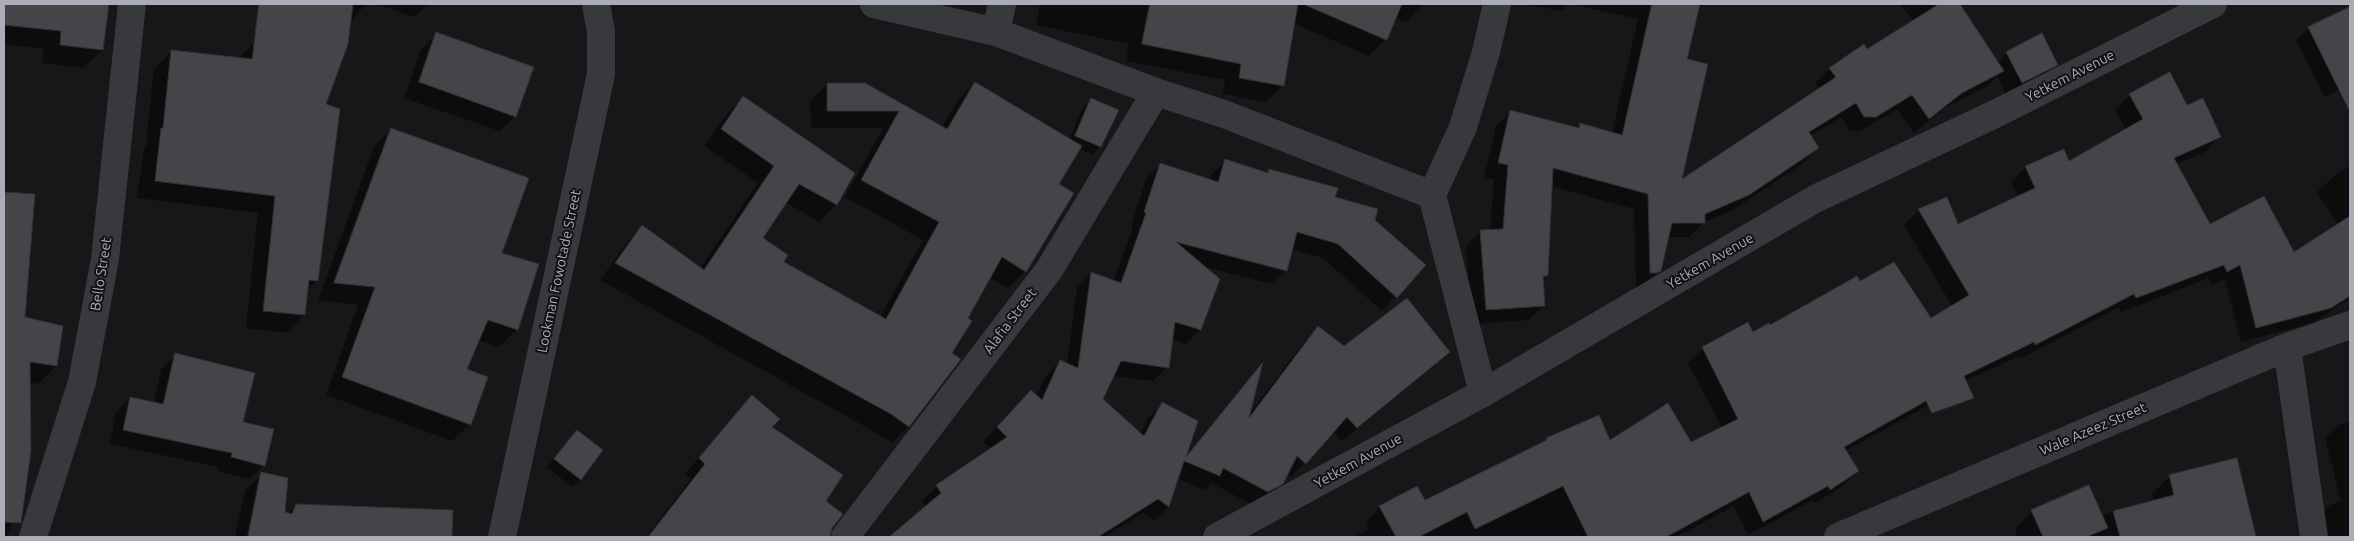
<!DOCTYPE html>
<html>
<head>
<meta charset="utf-8">
<style>
  body { margin:0 }
  #map { position:relative; width:2354px; height:541px; overflow:hidden; background:#171719; font-family:Ubuntu,sans-serif }
  canvas { display:block }
  .frame { position:absolute; inset:0; border:5px solid #aaadb7; pointer-events:none }
</style>
</head>
<body>
<div id="map">
<canvas width="2354" height="541"></canvas>
<div class="frame"></div>
</div>
<script>
const context = document.querySelector('canvas').getContext('2d');
context.lineJoin = 'round';
function fillPath(path, color) { context.fillStyle = color; context.fill(path, 'evenodd'); }
function trace(path, color, width, dash) { context.strokeStyle = color; context.lineWidth = width; context.lineCap = dash ? 'butt' : 'round'; context.setLineDash(dash || []); context.stroke(path); }
function drawText(font, color, halo, rows, align = 'center') {
  context.font = font + ' Ubuntu,sans-serif'; context.lineWidth = 4; context.setLineDash([]); context.textBaseline = 'middle'; context.strokeStyle = halo; context.fillStyle = color; for (const [text, x, y, turn = 0] of rows) {
    context.save(); context.translate(x, y); context.rotate((+turn || 0) * Math.PI / 180); context.textAlign = isNaN(turn) ? turn : align; if (halo) context.strokeText(text, 0, 0); context.fillText(text, 0, 0); context.restore();
  }
}
fillPath(new Path2D(`
  M4,4H108L102,50L83,68L42,63L44,49L4,44Z
  M290,4H366L349,23L324,105L317,280L307,291L304,315L286,333L246,328L258,213L137,198L144,148L146,145L154,69L172,51L238,59L255,42L286,46Z
  M377,4H428L414,17Z
  M1040,4H1423L1406,22L1395,17L1386,39L1369,56L1293,23L1283,85L1266,102L1223,94L1225,80L1126,61L1129,44L1036,25Z
  M1524,4H1569L1562,11Z
  M1571,4H1699L1686,60L1680,182L1819,89L1815,83L1830,69L1867,51L1914,21L1900,4H1958L1997,63L2007,53L2056,65L2042,79L2007,96L1997,76L1988,86L1946,107L1914,133L1897,109L1860,131H1850L1841,117L1810,136L1818,148L1803,163L1733,210L1704,222L1689,237H1667L1660,270L1641,287H1636L1634,209L1551,186L1547,275L1542,280L1543,306L1529,320L1472,324L1466,246L1481,231H1490L1494,179L1484,177L1496,126L1511,112L1577,128L1580,124L1612,133L1638,19Z
  M2350,8V84L2325,97L2296,40L2309,28Z
  M437,34L515,116L500,131L404,98L421,49Z
  M975,83L1069,140L1083,107L1091,99L1118,111L1100,147L1092,155L1079,149L1058,185L1025,271L1008,288L989,277L909,426L892,443L873,431L600,280L626,244L643,227L700,269L758,183L704,146L727,114L744,97L836,205L819,222L785,202L761,238L782,262L880,317L923,240L845,197L883,128H811L810,101L827,84L942,127L958,100Z
  M2130,95L2187,107L2219,137L2205,152L2176,164L2210,226L2294,253L2338,225L2317,192L2332,178L2350,165V298L2315,322L2241,342L2225,279L2213,285L2209,278L2121,312L2119,307L2020,359L2019,356L1942,391L1927,406L1845,451L1858,471L1843,486L1815,503L1813,500L1748,535L1734,506L1676,537H1354L1369,529L1366,522L1380,507L1424,502L1542,444L1547,439L1691,444L1722,428L1688,363L1703,348L1770,326L1860,283L1931,320L1952,306L1904,225L1919,210L1957,226L2018,197L2011,182L2026,167L2068,162L2126,130L2115,110Z
  M391,129L500,254L517,329L499,347L478,340L466,370L470,424L452,441L326,395L358,305L318,300L374,147Z
  M1226,160L1266,174L1270,170L1334,198L1374,220L1424,265L1382,311L1323,258L1291,249L1286,270L1271,284L1204,267L1200,330L1186,344L1171,339L1167,367L1153,381L1112,376L1101,399L1140,434L1148,418L1162,404L1185,457L1261,366L1248,416L1304,342L1318,328L1344,348L1448,352L1434,366L1342,441L1333,431L1291,477L1287,474L1282,483L1267,498L1253,505L1211,483L1204,490L1177,478L1168,507L1154,521L1143,513L1104,537H891L927,507L922,501L937,486L991,449L983,442L1031,391L1036,396L1046,376L1060,361L1067,365L1077,288L1091,274L1113,282L1133,227L1131,226L1146,179L1160,165L1209,180L1211,175Z
  M4,193L34,196L14,315L62,327L56,366L38,384L29,382L26,484L7,537H4Z
  M176,355L241,423L264,465L250,479L217,471L218,467L110,444L116,412L130,398L154,403L161,369Z
  M752,396L771,428L824,502L840,514L825,537H646L691,479L685,474Z
  M2350,422V537H2322L2317,518L2331,504L2341,502L2325,438L2338,425Z
  M577,431L580,479L572,487L547,467Z
  M2236,460L2255,537H2018L2015,529L2032,511L2101,515L2154,502L2152,494L2170,476Z
  M262,474L284,513L288,514L297,505L451,511L450,537H235L245,490Z`), '#0007');
const building = new Path2D(`
  M4,4H109L103,50L60,45L61,31L4,25Z
  M259,4H353L348,44L326,104L340,109L318,281L309,280L305,315L263,311L275,196L155,181L161,128H163L171,50L252,59Z
  M1150,4H1298L1284,86L1239,78L1241,64L1142,44Z
  M1303,4H1402L1387,40Z
  M1652,4H1700L1687,59L1708,64L1682,179L1836,77L1829,68L1864,44L1867,49L1939,4H1960L2004,71L1962,93L1929,119L1912,95L1876,117H1864L1856,103L1809,132L1819,148L1749,195L1705,214V223H1672L1661,271L1657,273H1650L1648,194L1553,168L1548,275L1543,277L1545,306L1486,310L1480,230L1503,229L1508,165L1498,163L1510,110L1579,128L1580,123L1622,135Z
  M2350,7V112L2308,27Z
  M436,32L534,67L516,117L419,82Z
  M2042,33L2058,65L2022,83L2006,52Z
  M2170,72L2187,105L2203,98L2221,137L2174,158L2210,224L2264,196L2294,252L2350,216V296L2331,308L2256,328L2240,265L2227,272L2224,265L2136,298L2134,294L2035,345L2034,342L1964,376L1974,398L1932,413L1926,401L1844,447L1859,471L1830,490L1828,486L1763,522L1749,492L1666,537H1588L1563,486L1475,529L1467,512L1419,537H1396L1379,506L1417,486L1425,500L1547,440L1546,438L1599,415L1610,440L1668,403L1691,442L1738,419L1702,347L1748,322L1753,332L1769,323L1770,325L1857,276L1860,281L1894,262L1931,318L1969,295L1918,209L1947,197L1958,224L2035,188L2025,166L2064,149L2069,161L2143,119L2129,94Z
  M975,82L1082,146L1059,184L1074,193L1026,272L1002,257L968,318L972,321L952,353L961,359L909,427L891,414L615,263L642,225L704,270L774,166L721,129L743,96L855,173L837,205L799,184L763,238L788,255L784,262L886,319L939,222L861,180L899,111H827V83H865L947,129Z
  M1091,98L1119,110L1101,147L1075,136Z
  M391,128L529,178L502,253L539,264L518,330L488,320L467,369L488,377L471,425L342,377L375,287L334,283Z
  M1225,159L1268,173L1269,169L1338,188L1335,197L1378,209L1375,220L1426,265L1397,298L1338,244L1297,232L1287,271L1176,242L1220,279L1201,330L1175,322L1169,368L1121,361L1103,399L1144,436L1162,402L1198,421L1186,457L1263,362L1249,418L1318,326L1344,346L1407,298L1450,352L1357,428L1347,417L1306,464L1297,456L1283,484L1268,492L1223,468L1220,476L1184,461L1169,507L1158,499L1098,537H889L941,493L936,485L1007,437L997,427L1031,390L1042,400L1060,360L1078,368L1091,272L1121,283L1146,213L1144,212L1160,163L1218,182Z
  M4,192L35,194L25,317L63,326L57,366L30,362L31,451L21,523L4,522Z
  M175,353L255,373L243,422L274,429L265,466L231,457L232,453L123,430L130,397L163,404Z
  M752,395L780,419L772,427L843,475L826,501L843,514L832,528L830,537H648L705,464L699,458Z
  M577,430L603,450L581,480L554,459Z
  M2237,458L2256,537H2120L2113,511L2174,495L2169,475Z
  M261,472L288,478L285,512L292,514L296,504L453,510L452,537H248Z
  M2089,485L2108,528L2086,537H2043L2031,510Z`);
fillPath(building, '#444449');
trace(building, '#313134', 1);
trace(new Path2D(`
  M874,4L996,32L1156,92L1224,114L1432,195L1483,393
  M996,32L1002,4
  M1432,195L1463,127L1486,52L1497,4
  M2287,347L2314,537
  M33,537L82,382L105,259L132,4
  M502,537L601,74V32L596,4
  M845,537L1049,270L1156,92
  M1217,537L1483,393L1815,199L1995,114L2213,4
  M1838,537L2287,347L2350,325`), '#38393d', 28);
drawText('14px', '#aaadb7', '#121214', [
  ["Yetkem Avenue",2070,76,-27],
  ["Yetkem Avenue",1710,261,-30],
  ["Lookman Fowotade Street",559,271,-78],
  ["Bello Street",101,274,-81],
  ["Alafia Street",1010,321,-53],
  ["Wale Azeez Street",2093,429,-23],
  ["Yetkem Avenue",1358,461,-29]
]);
</script>
</body>
</html>
